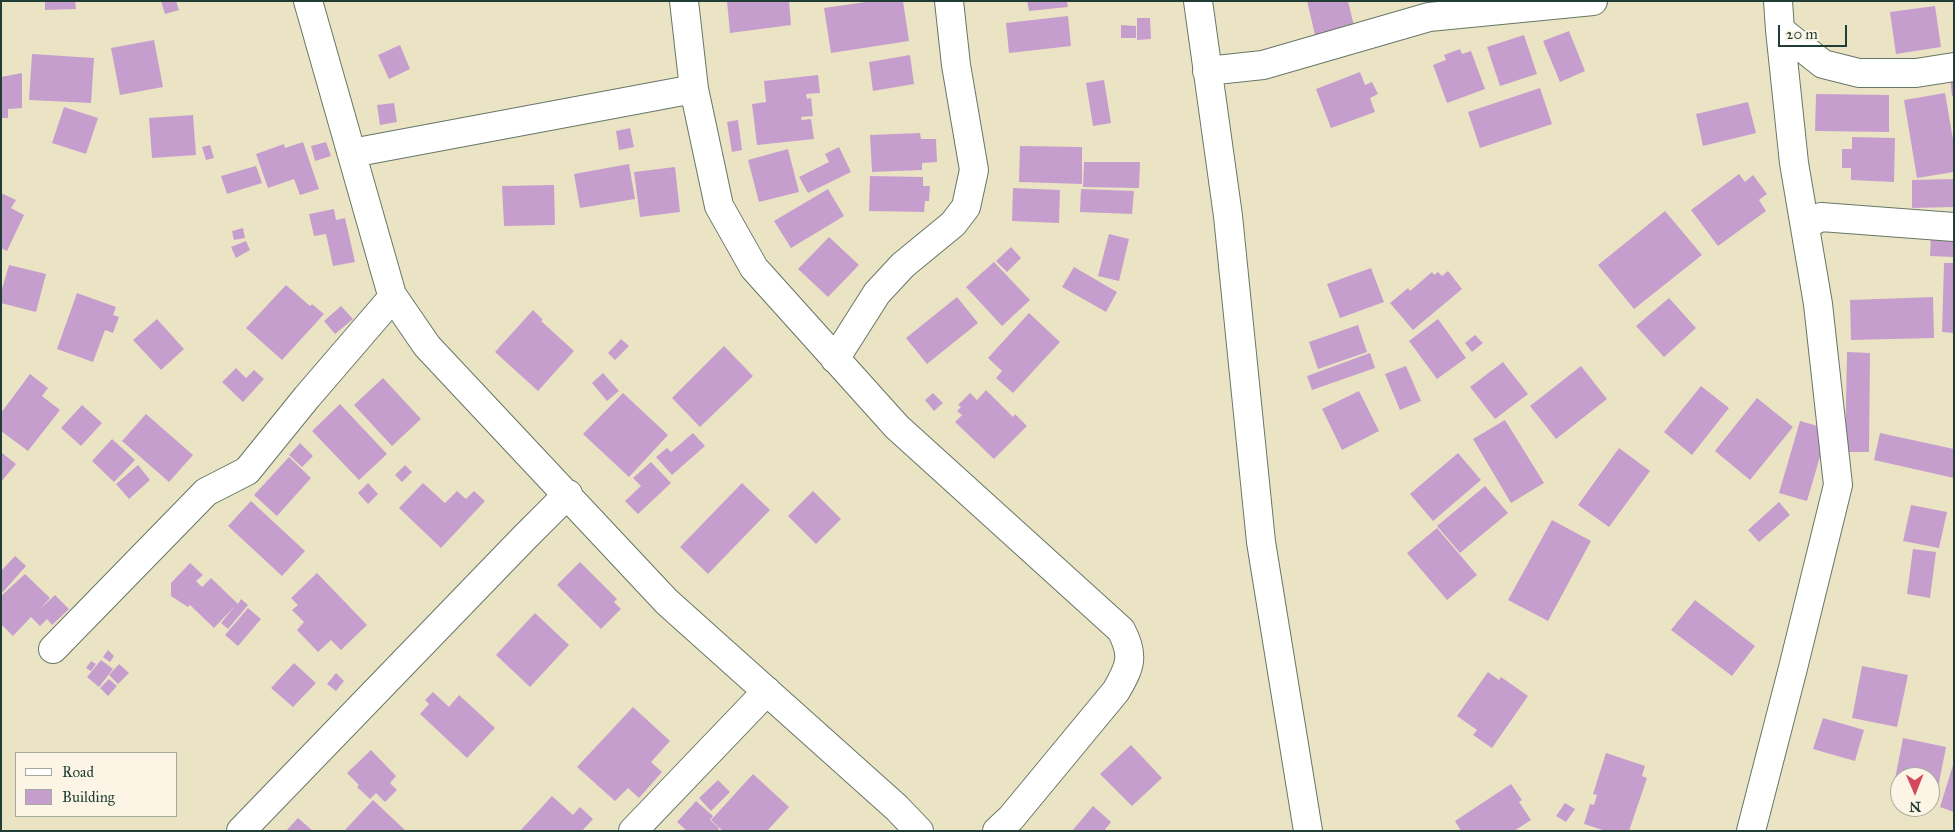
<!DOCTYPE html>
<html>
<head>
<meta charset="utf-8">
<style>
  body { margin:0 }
  #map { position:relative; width:1955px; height:832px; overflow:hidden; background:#ebe4c4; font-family:"IM FELL Great Primer",serif }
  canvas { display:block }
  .frame { position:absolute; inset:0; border:2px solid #1f3d34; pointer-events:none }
  .legend { position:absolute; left:15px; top:752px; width:162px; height:65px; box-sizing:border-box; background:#fcf5e5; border:1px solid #a4ab9e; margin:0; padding:6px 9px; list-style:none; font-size:15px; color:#1f3d34 }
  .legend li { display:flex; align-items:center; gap:10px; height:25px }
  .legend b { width:25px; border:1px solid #a4ab9e }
  .north { position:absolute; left:1890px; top:767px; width:50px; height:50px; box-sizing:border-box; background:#fcf5e5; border:1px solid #a4ab9e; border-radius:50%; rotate:179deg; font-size:14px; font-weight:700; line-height:20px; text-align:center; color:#1f3d34 }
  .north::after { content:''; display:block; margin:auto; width:18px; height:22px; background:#d1495b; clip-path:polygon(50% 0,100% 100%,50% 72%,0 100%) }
  .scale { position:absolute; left:1778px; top:25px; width:69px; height:22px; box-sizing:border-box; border:2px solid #1f3d34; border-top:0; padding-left:6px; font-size:15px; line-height:18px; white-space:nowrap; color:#1f3d34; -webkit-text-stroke:4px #fcf5e5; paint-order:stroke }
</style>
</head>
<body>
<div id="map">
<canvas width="1955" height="832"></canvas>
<div class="frame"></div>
<ul class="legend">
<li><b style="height:6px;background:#fff"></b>Road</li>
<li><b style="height:14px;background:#c69ece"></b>Building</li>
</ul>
<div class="north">N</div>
<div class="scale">20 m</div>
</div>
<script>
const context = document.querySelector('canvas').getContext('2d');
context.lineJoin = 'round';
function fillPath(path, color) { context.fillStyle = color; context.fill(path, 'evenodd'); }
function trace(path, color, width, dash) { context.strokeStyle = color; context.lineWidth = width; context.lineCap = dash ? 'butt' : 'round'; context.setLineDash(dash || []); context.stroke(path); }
fillPath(new Path2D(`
  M45,1H75L76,9L45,10Z
  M161,1H176L179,10L165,14Z
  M727,1H789L791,25L730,33Z
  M873,1H903L909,41L831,53L824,8Z
  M1027,1H1067L1068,7L1029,11Z
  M1307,1H1348L1355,30L1316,39Z
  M1935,6L1941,47L1896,54L1890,12Z
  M1068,16L1071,46L1009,53L1006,23Z
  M1137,18H1150L1151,39L1137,40Z
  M1121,25L1136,26V38H1121Z
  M1569,31L1585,71L1560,82L1543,41Z
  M1524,35L1537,74L1500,86L1487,47Z
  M154,40L163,87L120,95L111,48Z
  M400,45L410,69L389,79L378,55Z
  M1460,49L1462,54L1471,51L1485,89L1447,103L1433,65L1446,60L1444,55Z
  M32,54L94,58L91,103L29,100Z
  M910,55L914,84L873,91L869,62Z
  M1360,72L1365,85L1372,82L1378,94L1370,98L1375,112L1331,128L1316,89Z
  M22,73V108L8,109V118H1V77Z
  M818,75L820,93L806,94L807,99L811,98L813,116L801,117L802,120L811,119L814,139L757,145L752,104L766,102L764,81Z
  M1950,77H1954V96H1952Z
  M1104,80L1111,123L1093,126L1086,83Z
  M1540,88L1552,124L1480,148L1468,112Z
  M1945,93L1954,145V172L1917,178L1904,100Z
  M1816,94L1889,95V132L1815,131Z
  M1748,102L1756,133L1703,146L1696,114Z
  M394,103L397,122L380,125L377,105Z
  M64,107L98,118L86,154L52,143Z
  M193,115L196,155L152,158L149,118Z
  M738,120L742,150L732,152L727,122Z
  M630,128L634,147L619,150L616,131Z
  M920,133L921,139H936L937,162L922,163V170L872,172L870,135Z
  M1852,137L1895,138L1894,182L1851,180V168H1842V149H1852Z
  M303,142L319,189L300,195L294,179L268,188L256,154L284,144L285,148Z
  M326,142L331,156L315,161L311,146Z
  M210,145L214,158L206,160L202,147Z
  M1020,146L1082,147V184L1019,182Z
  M839,147L851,172L808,193L799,177L829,162L825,154Z
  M788,149L799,192L759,202L748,160Z
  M1084,162H1140L1139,188L1083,187Z
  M629,164L635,199L580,208L574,174Z
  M256,166L262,183L227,194L221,176Z
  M675,167L680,212L640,217L634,172Z
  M1739,174L1745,182L1753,175L1767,194L1759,200L1766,211L1718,246L1691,210Z
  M870,176L923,177V186H930L929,201H925L924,212L869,211Z
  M1954,179V207L1912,208V180Z
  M554,185L555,225L504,226L502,186Z
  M1013,188L1060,190L1059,223L1012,221Z
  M828,189L844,216L791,248L774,221Z
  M1081,189L1134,191L1132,214L1080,212Z
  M1,193L16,200L11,208L24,215L7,251L1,248Z
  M334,209L336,220L345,218L355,262L333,266L326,234L314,236L309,214Z
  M1665,211L1702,255L1634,309L1598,265Z
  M243,228L245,238L234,240L232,231Z
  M1109,234L1129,239L1119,281L1098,276Z
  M1931,235L1954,236V257L1930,256Z
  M829,237L859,265L828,297L798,269Z
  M246,241L250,250L236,258L231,247Z
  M1011,247L1021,258L1007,272L996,261Z
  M994,262L1030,300L1002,326L966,287Z
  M1944,263H1954V333L1942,332Z
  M9,265L46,274L36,312L1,303V292Z
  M1074,267L1117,292L1106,312L1062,287Z
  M1371,268L1384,302L1340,318L1327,284Z
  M1448,271L1462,289L1413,330L1390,303L1408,288L1410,291L1432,272L1434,275L1438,272L1442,276Z
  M286,285L310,306L312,304L324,314L282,360L246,328Z
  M77,293L116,307L113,315L119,317L113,333L105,330L93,362L57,349Z
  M957,297L978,323L927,364L906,338Z
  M1933,297L1934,338L1851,340L1850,300Z
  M1669,298L1696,328L1664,357L1636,326Z
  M341,306L353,319L335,334L324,321Z
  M533,310L543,320L541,321L574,351L538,391L495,352Z
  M1029,313L1060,342L1013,393L996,378L1002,371L988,358Z
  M157,319L184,349L161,370L133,340Z
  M1438,319L1466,358L1437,379L1409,341Z
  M1358,325L1367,352L1318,369L1309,342Z
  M1475,335L1483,343L1472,352L1465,343Z
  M621,339L629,346L615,360L608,353Z
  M724,346L753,376L700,427L672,398Z
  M1847,352L1870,353L1869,452H1845Z
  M1370,353L1375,368L1312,390L1307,376Z
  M1503,362L1528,394L1495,419L1470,387Z
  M1406,366L1421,401L1400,410L1385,374Z
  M1581,366L1607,399L1556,439L1530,406Z
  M236,368L246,378L254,370L264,379L243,402L222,382Z
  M603,373L619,391L607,401L592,383Z
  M30,374L48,388L42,396L60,410L28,451L1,431V413Z
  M383,378L421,419L392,446L354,405Z
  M1701,386L1729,408L1692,455L1664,432Z
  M986,390L1013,417L1015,414L1027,426L994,459L955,422L962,415L957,411L961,407L958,405L970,393L977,400Z
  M1359,391L1379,431L1342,450L1322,409Z
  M623,393L668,435L629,477L583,434Z
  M933,393L943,403L934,411L925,400Z
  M1757,398L1793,427L1750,480L1715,451Z
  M340,404L387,454L359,480L312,431Z
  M82,405L102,423L81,446L61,428Z
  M146,414L193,455L169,482L122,441Z
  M1505,420L1544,483L1511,503L1473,439Z
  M1800,421L1828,429L1807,501L1779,493Z
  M693,433L705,446L672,475L656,457L667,448L671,452Z
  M1880,433L1954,449V478L1874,460Z
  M112,439L135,460L114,482L92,461Z
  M300,443L313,456L302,467L289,455Z
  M1619,448L1650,471L1609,527L1578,505Z
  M1,452L16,464L1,482Z
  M1458,453L1481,480L1433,521L1410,494Z
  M289,457L311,478L277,516L254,495Z
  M651,462L671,483L638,514L625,501L641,486L633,478Z
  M138,465L150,480L129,499L116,484Z
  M405,465L412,472L402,482L395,475Z
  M368,483L378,494L368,504L358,493Z
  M423,483L445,503L457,491L466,499L474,491L485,501L441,548L399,508Z
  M742,483L770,510L708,574L680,547Z
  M1485,486L1508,513L1460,553L1437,526Z
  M813,491L841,519L816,544L788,516Z
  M251,501L305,551L282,576L228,526Z
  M1779,502L1790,515L1759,542L1748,530Z
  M1911,505L1947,512L1939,548L1903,541Z
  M1552,520L1591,541L1548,621L1508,600Z
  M1437,528L1477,575L1447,600L1407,553Z
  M1913,549L1936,552L1930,598L1907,594Z
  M15,556L26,566L3,592L1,590V571Z
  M580,562L617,599L614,602L621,609L601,629L557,585Z
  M190,563L203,575L196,581L202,587L211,578L238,604L241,599L248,605L228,629L221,623L235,606L214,628L190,605L188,607L171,596V583Z
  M317,573L367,625L341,650L331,640L318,652L297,630L304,622L292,610L298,605L291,598Z
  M25,574L50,598L39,610L55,595L69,609L52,625L47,619L40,626L31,617L13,636L1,624V596Z
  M1695,600L1755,646L1732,676L1671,630Z
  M248,608L261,619L238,646L225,635Z
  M535,613L569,645L530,687L496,655Z
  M108,650L114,656L110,662L103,657Z
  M101,660L113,669L99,687L87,677Z
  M91,661L96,664L91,671L86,668Z
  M294,663L316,683L293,707L271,688Z
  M119,664L129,673L118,684L109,675Z
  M1862,666L1908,675L1897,727L1852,718Z
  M1488,672L1499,680L1501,677L1528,696L1492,748L1473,735L1477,730L1457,716Z
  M336,673L344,681L336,691L327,684Z
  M109,679L117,686L108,696L100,688Z
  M433,692L449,707L459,695L495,728L467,758L420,714L429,704L425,700Z
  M633,707L670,741L651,762L662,772L639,798L628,788L615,801L577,767Z
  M1823,718L1864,730L1855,761L1813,749Z
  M1903,738L1946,747L1937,793L1930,791V777H1900V785L1894,784Z
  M1131,745L1162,778L1132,806L1100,774Z
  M371,750L396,776L390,783L397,790L385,802L376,793L370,799L357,787L359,785L347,773Z
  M1606,753L1645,766L1642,776L1647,778L1629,831H1606L1584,824L1590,804L1594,805L1597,795L1593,794Z
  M1953,765H1954V812L1940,807Z
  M753,774L789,807L767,831H723L711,820Z
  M718,780L730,792L711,811L699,798Z
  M1511,784L1522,800L1519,802L1531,820L1514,831H1461L1455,821Z
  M552,796L573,815L580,807L593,819L582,831H520Z
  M373,800L406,831H344Z
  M696,801L713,816L710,820L719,828L717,831H687L677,822Z
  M1565,803L1575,809L1566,822L1556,816Z
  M1093,806L1111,822L1104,831H1072Z
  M298,818L313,831H286Z`), '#c69ece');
const minor = new Path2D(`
  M308,1L392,295L427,346L667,602L897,808L919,831
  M684,1L694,89L719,206L754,268L897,427L1121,630C1135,656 1130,667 1116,691L1011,818L997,831
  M1198,1L1228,216L1261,542L1308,831
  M1778,1L1780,30L1823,64L1859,73H1916L1954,67
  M1207,71L1263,65L1429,17L1593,1
  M352,153L694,89
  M1805,225L1821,217L1954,227
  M835,359L877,293L903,265L953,224L966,207L974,170L956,65L949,1
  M53,649L206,492L247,471L307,397L393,297
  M241,831L524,538L568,494
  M633,831L767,691
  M1751,831L1793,668L1838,485L1818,304L1794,163L1780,30`);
trace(minor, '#676', 30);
trace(minor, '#fff', 28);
</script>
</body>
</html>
